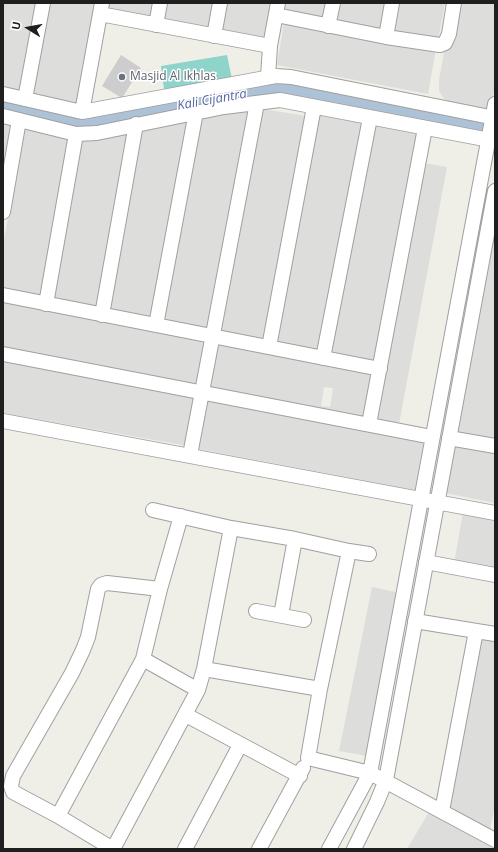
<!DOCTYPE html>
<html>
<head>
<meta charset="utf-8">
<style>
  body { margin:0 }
  #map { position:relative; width:498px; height:852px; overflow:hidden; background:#efeee7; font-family:"Open Sans",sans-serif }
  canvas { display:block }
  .frame { position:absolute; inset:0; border:4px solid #1f1f1f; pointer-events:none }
  .north { position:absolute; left:8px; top:8px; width:40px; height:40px; -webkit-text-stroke:3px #fff; paint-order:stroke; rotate:281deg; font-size:11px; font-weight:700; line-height:16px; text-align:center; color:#1f1f1f }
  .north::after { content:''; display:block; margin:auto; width:14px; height:18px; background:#1f1f1f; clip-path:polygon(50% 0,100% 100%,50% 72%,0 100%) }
</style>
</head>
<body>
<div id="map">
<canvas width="498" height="852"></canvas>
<div class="frame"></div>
<div class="north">U</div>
</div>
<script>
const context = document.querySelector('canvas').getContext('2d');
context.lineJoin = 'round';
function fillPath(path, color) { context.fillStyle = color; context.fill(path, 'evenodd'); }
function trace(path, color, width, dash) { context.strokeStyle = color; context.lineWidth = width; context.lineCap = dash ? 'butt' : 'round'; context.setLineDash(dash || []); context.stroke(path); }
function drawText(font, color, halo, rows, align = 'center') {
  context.font = font + ' "Open Sans",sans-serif'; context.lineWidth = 3; context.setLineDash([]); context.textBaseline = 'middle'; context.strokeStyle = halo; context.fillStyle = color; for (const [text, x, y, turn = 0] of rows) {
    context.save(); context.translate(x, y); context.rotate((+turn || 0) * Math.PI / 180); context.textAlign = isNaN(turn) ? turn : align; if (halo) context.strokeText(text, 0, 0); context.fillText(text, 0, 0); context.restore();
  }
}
fillPath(new Path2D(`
  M3,3H39L22,93L3,88Z
  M47,3H98L78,107L32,96Z
  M107,3H156L153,20L105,11Z
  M165,3H216L211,30L161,20Z
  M224,3H272L265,40L219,30Z
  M280,3H329L326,20L278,11Z
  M338,3H388L382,31L334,22Z
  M396,3H445L438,40L391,32Z
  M453,3H495V86L490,112L466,110L444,99L439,91V80Z
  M284,22L436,49L428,94L277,65Z
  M249,109L209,330L164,321L199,117Z
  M263,109L306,116L265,342L221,334Z
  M319,112L365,123L321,352L274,343Z
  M190,119L154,318L108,312L140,129Z
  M3,122L13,125L3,182Z
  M373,123L421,133L376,362L328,352Z
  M25,127L72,137L43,297L3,288V245Z
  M128,132L97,310L53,300L80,140Z
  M424,163L447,167L399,424L376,419Z
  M495,220V441L455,434Z
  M3,300L206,339L197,385L3,349Z
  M218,343L375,371L367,417L210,390ZM324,387L333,388L330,407L321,406Z
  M3,359L197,397L188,446L3,413Z
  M208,400L424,440L415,490L199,449Z
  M453,445L495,453V503L445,493Z
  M463,512L495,518V571L454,564Z
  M372,587L400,593L367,756L339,751Z
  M481,637L495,639V806L490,829L450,807L447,804Z
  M429,812L494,849H407Z`), '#dddddc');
fillPath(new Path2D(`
  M121,55L141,68L122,98L102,86Z`), '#cdcdcd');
fillPath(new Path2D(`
  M227,55L232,79L164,89L161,66Z`), '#8ed4cb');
trace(new Path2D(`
  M3,105L87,125L236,93L289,92L495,129`), '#adc2d7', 23);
const minor = new Path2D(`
  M100,14L270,46
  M276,15L386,37L440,45L445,43L449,34L454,3
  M156,25L160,3
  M328,26L333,3
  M214,36L220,3
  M386,37L392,3
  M268,77L270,46L278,3
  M3,94L82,112L276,76L291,77L495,118
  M25,99L43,3
  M82,112L102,3
  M3,116L76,134L97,133L224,107L280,100L495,141
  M3,212L19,120
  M3,295L380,369
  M46,304L76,134
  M102,315L136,124
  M156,325L196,112
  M269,347L314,107
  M3,354L432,437
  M323,358L370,118
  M3,421L495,513
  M369,424L425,128
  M449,438L495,446
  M190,455L257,103
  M153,510L231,528L295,539L349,551L320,689L308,758L370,773L495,840
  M349,551L369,554
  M426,562L495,575
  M256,611L304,620
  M281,615L295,539
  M415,621L495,634
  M143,659L198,690
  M204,669L320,689
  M186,715L300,776
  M442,811L476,631
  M58,816L143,659L160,589L181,516
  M113,849L58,816L13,792L11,786L13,776L72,673L83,650L88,637L98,589L101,585L107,583L160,589
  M113,849L198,690L204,669L231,528
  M185,849L240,745
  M259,849L303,768
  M329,849L370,773L495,104
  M354,849L377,802L386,780L495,191`);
trace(minor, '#a0a0a0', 16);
trace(minor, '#fff', 14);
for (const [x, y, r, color] of [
  [122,77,4,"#6b7280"]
]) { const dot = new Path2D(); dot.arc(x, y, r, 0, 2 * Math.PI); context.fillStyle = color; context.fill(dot); trace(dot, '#fff', 1.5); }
drawText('12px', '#5b616d', '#fff', [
  ["Masjid Al Ikhlas",130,77]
], 'left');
drawText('italic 13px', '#5769a3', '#fff', [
  ["Kali Cijantra",212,100,-10]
]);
</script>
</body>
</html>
